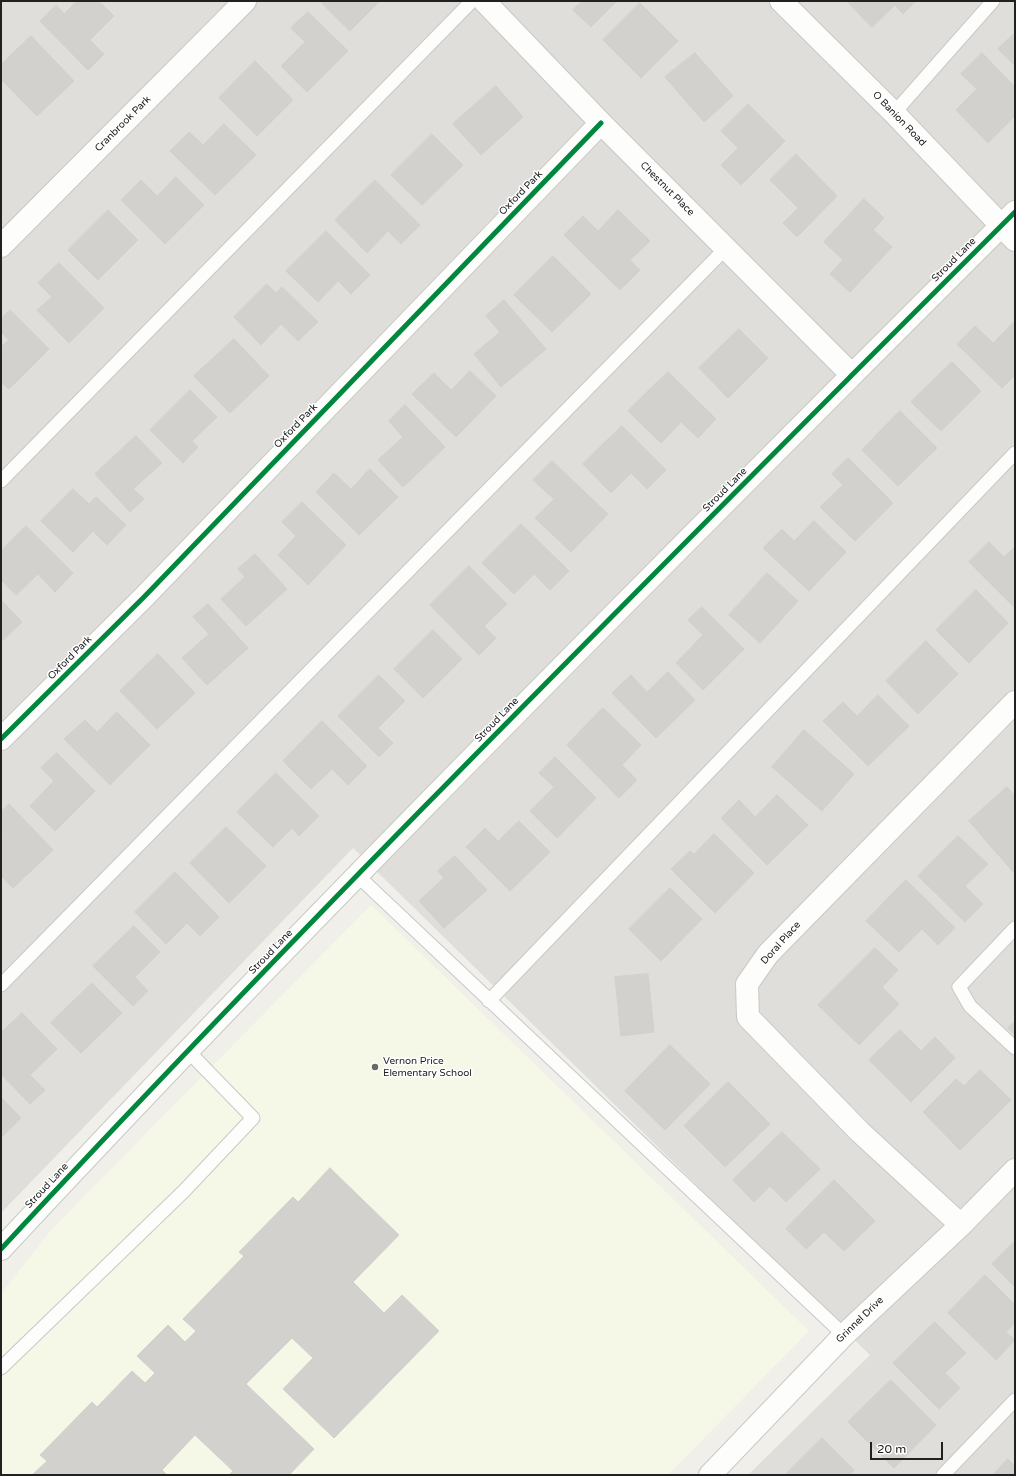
<!DOCTYPE html>
<html>
<head>
<meta charset="utf-8">
<style>
  body { margin:0 }
  #map { position:relative; width:1016px; height:1476px; overflow:hidden; background:#f0efea; font-family:"Varela Round",sans-serif }
  canvas { display:block }
  .frame { position:absolute; inset:0; border:2px solid #212121; pointer-events:none }
  .scale { position:absolute; left:870px; top:1442px; width:73px; height:18px; box-sizing:border-box; border:2px solid #212121; border-top:0; padding-left:5px; font-size:12px; line-height:14px; white-space:nowrap; color:#212121; -webkit-text-stroke:3px #fff; paint-order:stroke }
</style>
</head>
<body>
<div id="map">
<canvas width="1016" height="1476"></canvas>
<div class="frame"></div>
<div class="scale">20 m</div>
</div>
<script>
const context = document.querySelector('canvas').getContext('2d');
context.lineJoin = 'round';
function fillPath(path, color) { context.fillStyle = color; context.fill(path, 'evenodd'); }
function trace(path, color, width, dash) { context.strokeStyle = color; context.lineWidth = width; context.lineCap = dash ? 'butt' : 'round'; context.setLineDash(dash || []); context.stroke(path); }
function drawText(font, color, halo, rows, align = 'center') {
  context.font = font + ' "Varela Round",sans-serif'; context.lineWidth = 3; context.setLineDash([]); context.textBaseline = 'middle'; context.strokeStyle = halo; context.fillStyle = color; for (const [text, x, y, turn = 0] of rows) {
    context.save(); context.translate(x, y); context.rotate((+turn || 0) * Math.PI / 180); context.textAlign = isNaN(turn) ? turn : align; if (halo) context.strokeText(text, 0, 0); context.fillText(text, 0, 0); context.restore();
  }
}
fillPath(new Path2D(`
  M1,1H1015V1475H748L870,1355L353,848L1,1213Z`), '#dfdedb');
fillPath(new Path2D(`
  M371,905L809,1331L668,1475H1V1294L52,1229Z`), '#f6f8e7');
const building = new Path2D(`
  M77,1H99L114,16L90,40L104,54L88,70L40,21L56,5L64,14Z
  M320,1H380L350,31Z
  M583,1H617L591,27L573,10Z
  M847,1H916L903,14L895,5L872,27Z
  M640,3L678,41L641,78L603,40Z
  M308,12L348,51L307,92L281,66L305,42L291,28Z
  M1015,33V66L998,49Z
  M31,36L74,81L37,116L1,79V65Z
  M695,53L733,96L704,122L665,77Z
  M982,53L1015,87V116L988,143L956,110L977,89L961,74Z
  M255,61L293,100L257,136L219,98Z
  M496,86L523,117L481,155L453,124Z
  M748,104L785,141L741,185L721,165L738,148L721,131Z
  M224,124L256,155L215,195L170,151L189,132L203,145Z
  M432,134L463,165L422,205L391,175Z
  M796,154L837,196L797,237L783,223L798,208L770,180Z
  M176,177L204,205L165,244L121,200L141,180L157,196Z
  M375,180L420,225L401,244L388,231L367,253L335,220Z
  M864,199L884,218L873,230L892,247L850,292L830,274L843,260L824,242Z
  M108,210L138,240L98,280L68,250Z
  M618,210L650,241L630,260L640,270L620,290L564,235L583,216L598,231Z
  M326,231L370,275L351,294L338,281L318,302L286,271Z
  M553,256L591,294L552,332L514,295Z
  M59,263L104,308L69,343L37,310L52,297L38,283Z
  M267,284L276,293L282,287L318,322L298,341L281,324L261,345L234,317Z
  M504,300L546,349L501,387L474,354L500,332L486,316Z
  M10,310L49,349L9,389L1,382V347L9,340L1,332V319Z
  M1013,323L1015,325V375L1002,388L957,344L975,326L993,343Z
  M739,329L768,358L728,398L699,368Z
  M234,339L269,376L230,413L194,376Z
  M952,362L981,391L941,431L911,402Z
  M470,371L496,396L456,437L412,394L434,373L451,390Z
  M668,372L716,419L698,438L681,422L661,443L628,411Z
  M190,390L217,417L192,441L198,447L183,463L150,430Z
  M405,405L445,447L403,487L378,460L403,437L389,421Z
  M900,411L937,448L898,486L862,450Z
  M622,426L666,470L647,489L631,473L611,493L583,464Z
  M136,436L162,463L133,489L144,499L130,512L95,474Z
  M848,458L893,503L855,541L820,507L843,485L832,474Z
  M552,461L608,514L571,552L535,518L554,499L533,480Z
  M370,469L398,497L359,535L316,492L334,473L351,489Z
  M73,489L89,504L96,497L126,525L107,545L93,531L73,552L41,521Z
  M302,502L346,545L308,585L278,555L296,536L282,522Z
  M814,521L846,552L809,591L763,548L782,529L794,541Z
  M521,524L569,571L550,590L534,574L514,594L482,563Z
  M26,526L73,573L55,592L38,574L16,595L1,580V551Z
  M989,542L1004,557L1015,547V608L969,562Z
  M255,554L287,589L246,626L221,599L245,577L238,569Z
  M469,566L507,604L484,626L496,638L479,655L430,605Z
  M767,573L798,601L760,643L729,615Z
  M976,590L1008,623L969,663L936,630Z
  M1,600L22,622L2,641L1,639Z
  M208,604L248,648L207,685L182,658L209,634L193,617Z
  M702,607L744,649L703,690L676,663L703,635L688,620Z
  M433,630L462,659L423,698L394,669Z
  M926,641L958,674L918,714L886,681Z
  M158,654L195,693L157,729L120,691Z
  M668,672L695,700L656,738L612,693L631,675L647,692Z
  M379,675L405,701L378,728L393,743L379,757L338,716Z
  M878,695L909,726L868,766L823,721L843,702L857,716Z
  M603,708L641,745L622,765L637,780L619,798L567,745Z
  M117,712L150,745L110,785L64,739L85,720L97,732Z
  M322,721L367,766L348,785L332,769L311,789L283,761Z
  M804,730L854,774L822,811L772,767Z
  M57,753L95,791L55,831L30,806L54,781L41,768Z
  M555,757L596,798L557,838L530,811L554,787L539,773Z
  M276,773L319,816L299,836L292,828L273,847L237,812Z
  M1007,787L1015,796V872L1014,873L969,821Z
  M777,795L808,825L767,865L721,818L739,800L755,817Z
  M9,804L53,850L13,888L1,876V841L4,838L1,835V812Z
  M519,821L550,852L510,891L466,847L485,828L498,841Z
  M226,827L266,866L229,903L190,863Z
  M714,834L754,873L715,913L671,869L690,851L694,854Z
  M958,836L988,864L965,886L983,904L965,922L918,876Z
  M455,856L487,890L444,928L419,901L444,878L438,871Z
  M175,872L219,917L200,936L187,923L166,944L135,912Z
  M906,880L955,928L938,945L922,929L899,952L866,921Z
  M670,888L702,919L661,961L629,929Z
  M134,926L160,952L135,977L148,991L133,1006L93,966Z
  M875,948L898,970L882,987L899,1004L859,1045L818,1005Z
  M648,974L654,1032L621,1036L615,977Z
  M92,983L122,1013L81,1053L51,1023Z
  M22,1013L57,1049L30,1075L45,1090L30,1104L1,1074V1033Z
  M1015,1022V1035L1008,1028Z
  M900,1030L921,1051L935,1037L955,1058L911,1102L869,1060Z
  M670,1045L710,1084L665,1130L625,1091Z
  M980,1070L1011,1100L960,1150L923,1112L956,1079L964,1086Z
  M728,1082L770,1124L725,1167L684,1126Z
  M1,1097L21,1118L1,1138Z
  M782,1132L820,1169L786,1202L770,1186L754,1202L733,1180Z
  M330,1168L399,1235L353,1282L384,1313L402,1295L439,1331L334,1438L283,1389L313,1358L292,1338L246,1384L314,1449L289,1475H229L233,1471L195,1435L162,1470L167,1475H32L47,1461L40,1455L92,1402L97,1407L132,1371L145,1383L155,1373L137,1356L168,1325L185,1342L196,1331L183,1319L244,1256L239,1252L293,1197L298,1202Z
  M834,1180L875,1221L844,1251L824,1232L806,1249L786,1229Z
  M1015,1241V1287L992,1264Z
  M985,1275L1015,1305V1323L1006,1332L1015,1340L996,1360L948,1313Z
  M935,1322L966,1353L945,1373L960,1388L939,1409L893,1363Z
  M891,1380L936,1425L894,1468L848,1422Z
  M822,1438L854,1470L850,1475H785Z
  M1008,1459L1015,1466V1475H993Z`);
fillPath(building, '#d2d1cd');
trace(building, '#d3d0cb', 1);
const service = new Path2D(`
  M894,113L993,1
  M1,481L472,1
  M358,876L844,1335
  M1015,928L959,987L970,1006L1015,1048
  M1,985L726,248
  M489,1001L1015,453
  M1,1368L184,1191L253,1118L188,1051
  M943,1475L1015,1400`);
const minor = new Path2D(`
  M484,1L601,123L852,375
  M1,246L245,1
  M1,739L144,597L601,123
  M961,1225L860,1132L748,1017L747,984L768,954L1015,702
  M1,1249C277,952 564,664 850,377C905,322 960,267 1015,212
  M710,1475L844,1335L961,1225L1015,1170`);
const tertiary = new Path2D(`
  M781,1L894,113L1015,240`);
trace(service, '#c8c8c6', 15);
trace(minor, '#c8c8c6', 24);
trace(tertiary, '#c8c8c6', 24);
trace(service, '#fdfdfc', 13);
trace(minor, '#fdfdfc', 22);
trace(tertiary, '#fdfdfc', 22);
trace(new Path2D(`
  M1,739L144,597L601,123
  M1,1249C277,952 564,664 850,377C905,322 960,267 1015,212`), '#00873e', 5);
for (const [x, y, r, color] of [
  [375,1067,4,"#696967"]
]) { const dot = new Path2D(); dot.arc(x, y, r, 0, 2 * Math.PI); context.fillStyle = color; context.fill(dot); trace(dot, '#fff', 1.5); }
drawText('10px', '#212121', '#fff', [
  ["O Banion Road",899,119,46],
  ["Cranbrook Park",123,124,-45],
  ["Chestnut Place",667,189,45],
  ["Oxford Park",521,193,-46],
  ["Stroud Lane",954,260,-45],
  ["Oxford Park",296,426,-46],
  ["Stroud Lane",725,490,-45],
  ["Oxford Park",70,658,-45],
  ["Stroud Lane",497,720,-46],
  ["Doral Place",781,943,-48],
  ["Stroud Lane",271,952,-46],
  ["Stroud Lane",47,1186,-47],
  ["Grinnel Drive",860,1320,-44]
]);
drawText('10px', '#212121', '#fff', [
  ["Vernon Price",383,1061],
  ["Elementary School",383,1073]
], 'left');
</script>
</body>
</html>
